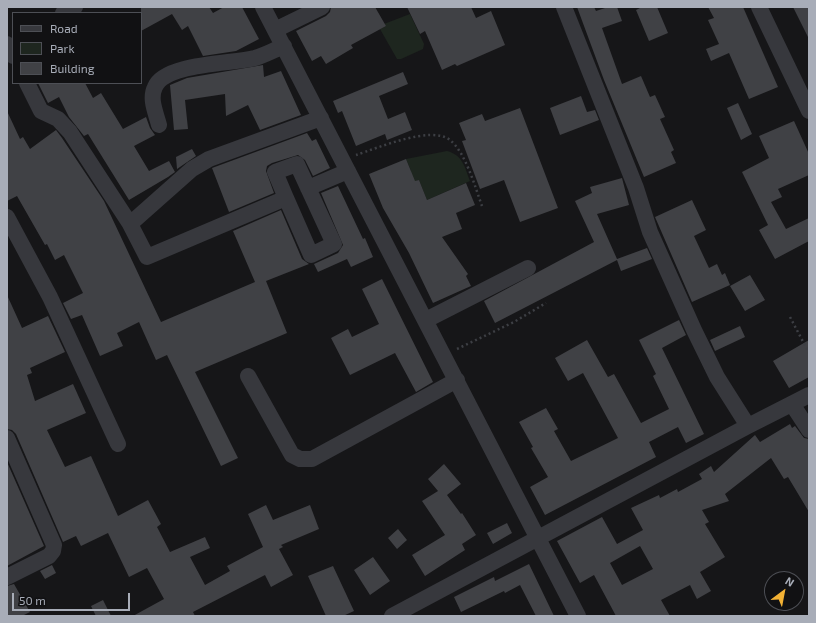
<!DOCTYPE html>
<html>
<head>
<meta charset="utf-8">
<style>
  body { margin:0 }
  #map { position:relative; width:816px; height:623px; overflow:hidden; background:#161618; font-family:"Exo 2",sans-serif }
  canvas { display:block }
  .frame { position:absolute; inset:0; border:8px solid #a8adb8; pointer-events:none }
  .legend { position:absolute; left:12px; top:12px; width:130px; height:72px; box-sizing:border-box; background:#111113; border:1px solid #4d4f55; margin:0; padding:5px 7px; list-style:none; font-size:12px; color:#a8adb8 }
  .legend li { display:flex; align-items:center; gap:8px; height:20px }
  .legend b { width:20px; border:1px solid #4d4f55 }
  .north { position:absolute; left:764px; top:571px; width:40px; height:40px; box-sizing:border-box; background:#111113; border:1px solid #4d4f55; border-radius:50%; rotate:32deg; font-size:11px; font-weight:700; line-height:16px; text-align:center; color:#a8adb8 }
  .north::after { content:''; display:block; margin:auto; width:14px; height:18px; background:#f2b134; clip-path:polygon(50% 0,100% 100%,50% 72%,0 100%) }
  .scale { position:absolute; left:12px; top:593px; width:118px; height:18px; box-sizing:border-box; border:2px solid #a8adb8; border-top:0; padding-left:5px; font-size:12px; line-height:14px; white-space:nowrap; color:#a8adb8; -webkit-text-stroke:3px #111113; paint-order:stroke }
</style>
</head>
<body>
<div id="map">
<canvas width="816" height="623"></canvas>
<div class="frame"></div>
<ul class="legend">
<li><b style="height:5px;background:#37383d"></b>Road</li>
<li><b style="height:11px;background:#1e261f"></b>Park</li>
<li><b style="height:11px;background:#404145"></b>Building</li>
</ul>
<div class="north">N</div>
<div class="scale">50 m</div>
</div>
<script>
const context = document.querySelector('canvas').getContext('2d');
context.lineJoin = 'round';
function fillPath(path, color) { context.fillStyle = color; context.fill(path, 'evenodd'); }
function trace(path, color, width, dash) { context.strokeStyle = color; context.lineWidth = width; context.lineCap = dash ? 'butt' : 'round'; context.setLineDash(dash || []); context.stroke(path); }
fillPath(new Path2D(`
  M410,14L424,44L423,49L401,59H397L380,29L386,26L384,24Z
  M447,151C463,155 465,168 470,181L427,200L419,180L411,183V171L406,159Z`), '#1e261f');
fillPath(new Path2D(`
  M141,7H209L213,13L224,7H242L259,39L236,51L203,56L188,26L182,30L172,14L141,31Z
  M331,7H375L386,26L351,45L353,48L326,64L321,56L312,61L296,31L326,16L330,12Z
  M407,7H471L476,18L491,11L505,45L457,66L455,64L442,70L425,31L420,34Z
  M577,7H594L596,11L608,7H617L622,21L602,28L622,84L641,76L650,97L655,95L665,117L660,119L674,150L671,152L676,163L644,177L604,80Z
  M642,7H657L668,33L649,41L636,10Z
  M708,7H743L778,87L749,99L729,53L711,61L706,49L719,44L708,20L714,18Z
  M793,7H809V39Z
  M263,65L264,77L281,71L301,115L260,130L248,105L226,116L225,94L185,100L188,129L174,130L170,85L187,78Z
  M403,72L408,84L379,96L388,119L405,112L412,130L387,140L385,134L356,146L342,111L338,113L333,101Z
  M38,83H85L93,98L101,93L123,129L146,117L150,128L155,135L134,146L149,171L169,161L175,172L168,177L129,200L88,134L84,136L69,117L59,97L48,103Z
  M581,96L587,112L595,110L599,120L560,135L550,108Z
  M738,103L752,134L741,140L727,108Z
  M520,108L558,208L520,222L504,180L480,189L462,141L466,140L459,123L482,114L485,121Z
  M7,111L20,139L23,137L30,149L56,130L62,138L104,201L161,322L255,282L233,231L281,210L302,259L309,264L266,281L287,333L195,372L238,458L221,466L167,355L156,360L139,322L117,333L123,346L100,356L82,315L71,319L63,303L83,293L64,255L55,260L47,244L45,245L17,196L7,201Z
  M794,121L809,154V175L778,189L782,197L771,202L786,229L809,218V241L775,259L759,230L768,225L742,172L769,158L759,136Z
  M307,133L312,141L316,139L330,168L313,176L305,160L298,155L272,163L267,166L266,171L274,193L229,212L212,168Z
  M192,149L196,156L177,169L176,157Z
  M406,159L415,181L419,180L427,200L466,183L475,205L456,213L462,229L442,237L468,274L466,276L471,286L433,303L409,253L383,208L369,174Z
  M622,178L629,205L597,214L617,259L647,248L652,259L621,271L617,260L495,323L484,301L594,242L575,201L592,193L590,187Z
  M338,186L363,239L365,238L373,257L351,267L347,259L318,272L314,264L338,253L343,245L321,193Z
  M692,200L706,230L694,236L709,268L717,264L722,275L725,273L730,285L692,302L655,217Z
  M750,275L765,300L745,311L730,286Z
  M382,279L433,382L416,392L395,353L350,375L331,338L348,329L352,337L379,324L362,289Z
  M7,295L22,328L48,316L65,352L30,368L32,373L27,375L35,401L73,384L86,413L47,430L65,467L91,456L118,516L148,500L161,524L157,527L170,552L205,537L210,548L190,557L205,585L230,571L227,566L263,547L248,514L266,505L273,520L310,505L319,529L281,545L283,547L279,549L293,575L271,587L265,575L193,612L195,616H133L164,599L147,568L129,577L108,533L81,546L76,536L63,542L16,434L12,430L7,429Z
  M679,320L686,335L662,348L704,434L686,443L678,427L649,442L656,457L545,515L530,487L548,477L531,448L533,447L519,422L546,408L558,429L554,431L571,461L618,438L583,373L568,381L555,358L587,340L608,377L614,374L641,423L669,409L653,376L656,374L639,340Z
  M740,326L745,337L715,351L710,340Z
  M809,340V377L789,388L773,361Z
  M790,424L792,428L795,426L804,438L809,439V512L788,477L784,479L771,458L725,494L729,501L702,510L709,522L705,524L725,557L700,572L711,591L697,599L690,585L661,600L670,616H616L594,575L580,583L557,541L602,517L617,544L643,530L631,508L659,495L660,498L677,489L678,492L702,479L699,474L711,466L714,472L755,435L760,442ZM640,546L653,569L622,585L610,563Z
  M7,462L44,546L7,566Z
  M444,464L461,484L447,495L461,514L462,513L476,535L462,544L465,550L425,576L412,555L445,535L422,501L438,491L428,479Z
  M507,523L512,533L493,544L487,533Z
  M398,529L407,540L397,549L388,538Z
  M373,557L390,581L370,595L354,570Z
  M529,564L554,616H536L520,585L505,593L504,591L461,612L454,597L494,577L495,581Z
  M52,565L56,573L45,579L40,571Z
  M333,566L354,611L343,616H326L308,576Z
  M14,584L30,612L22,616H7V586Z
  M103,600L111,616H96L91,606Z`), '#404145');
trace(new Path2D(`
  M356,155C378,148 431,125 450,140C466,153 475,187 482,206
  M790,317L809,353
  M457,349L514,322L546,303`), '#3d3f44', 2.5, [2, 3]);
trace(new Path2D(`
  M263,7L578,616
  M564,7L636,188L650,232L694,330L717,377L748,426
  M759,7L809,111
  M63,13L75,7
  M275,30L322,7
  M7,44L13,56
  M27,83L41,111L58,119L70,132L130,224L147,257L286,198L275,172L297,164L334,244L311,255L286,198
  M159,125C156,113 149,99 155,87C165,63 232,64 255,58C265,55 274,50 284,46
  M308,188L348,171
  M7,217L50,297L118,444
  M130,224L192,169L209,159L321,118
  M426,320L528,268
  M248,376L292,455L300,459H312L457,380
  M792,404L809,430
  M7,438L54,545L53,551L49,556L7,577
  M392,616L748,426L809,395`), '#37383d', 16);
</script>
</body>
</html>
